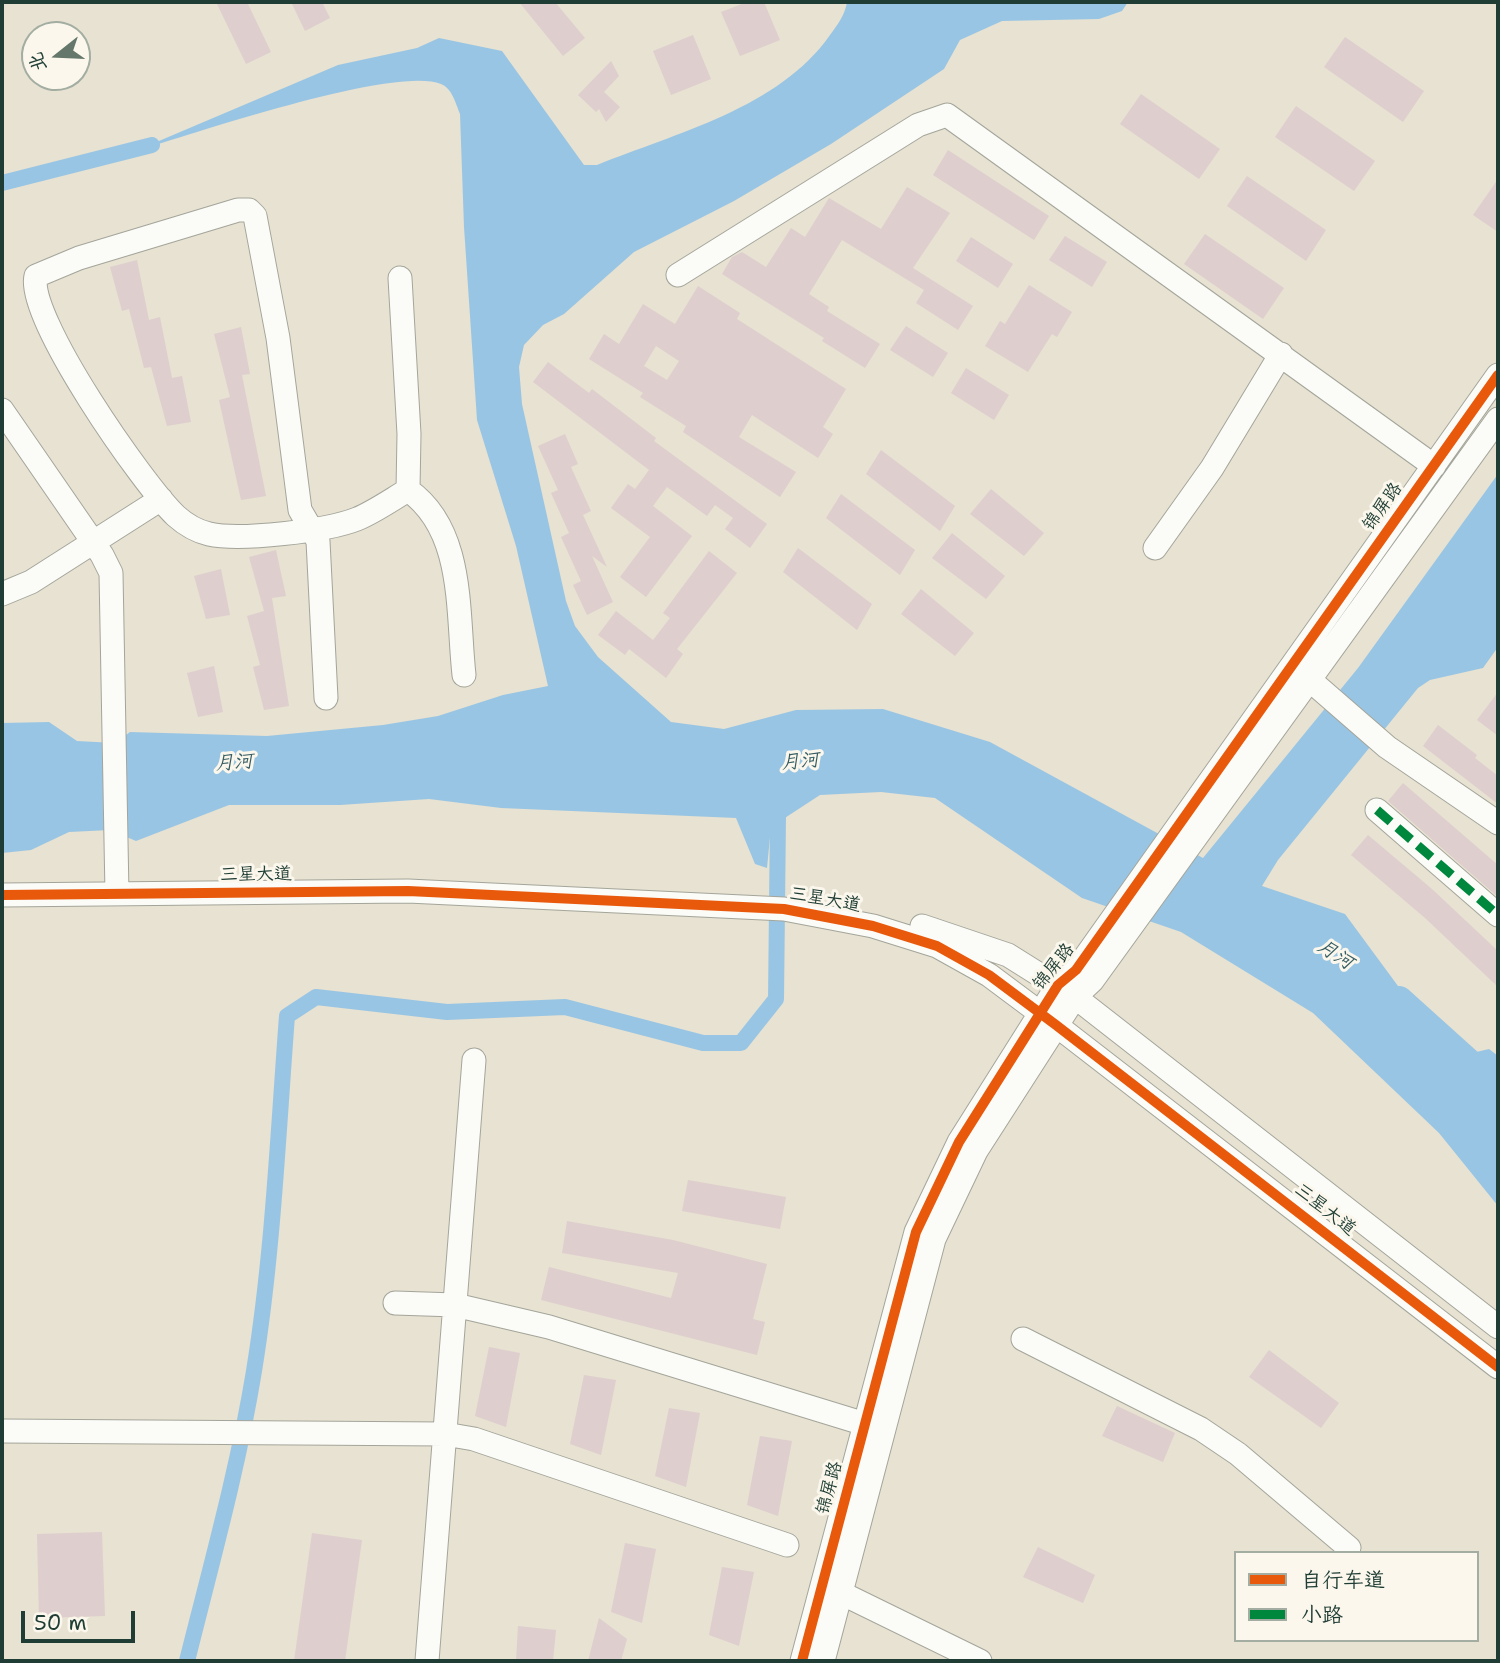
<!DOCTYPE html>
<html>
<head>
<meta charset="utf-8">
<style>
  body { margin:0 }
  #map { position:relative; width:1500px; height:1663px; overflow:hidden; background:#e7e2d1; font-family:"Shantell Sans","LXGW WenKai TC",sans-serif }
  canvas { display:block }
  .frame { position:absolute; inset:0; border:4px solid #1f3d34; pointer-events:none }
  .legend { position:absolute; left:1234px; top:1551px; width:245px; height:91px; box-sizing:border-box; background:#fbf7ec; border:2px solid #a3ada2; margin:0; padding:9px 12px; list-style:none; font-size:21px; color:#1f3d34 }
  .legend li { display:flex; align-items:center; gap:14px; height:35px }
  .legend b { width:35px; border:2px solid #a3ada2 }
  .north { position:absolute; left:21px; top:21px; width:70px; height:70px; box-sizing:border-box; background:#fbf7ec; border:2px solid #a3ada2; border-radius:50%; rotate:252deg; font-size:19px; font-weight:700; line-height:28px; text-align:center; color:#1f3d34 }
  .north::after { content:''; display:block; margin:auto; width:24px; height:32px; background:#65776b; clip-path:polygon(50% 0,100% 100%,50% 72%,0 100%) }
  .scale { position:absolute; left:21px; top:1611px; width:114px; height:32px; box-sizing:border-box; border:4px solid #1f3d34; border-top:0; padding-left:9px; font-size:21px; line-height:24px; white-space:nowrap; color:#1f3d34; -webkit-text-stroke:5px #fbf7ec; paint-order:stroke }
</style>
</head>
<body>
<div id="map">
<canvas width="1500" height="1663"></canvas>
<div class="frame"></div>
<ul class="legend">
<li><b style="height:9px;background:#e8590c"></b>自行车道</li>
<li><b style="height:9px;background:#00873e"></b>小路</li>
</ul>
<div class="north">北</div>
<div class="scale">50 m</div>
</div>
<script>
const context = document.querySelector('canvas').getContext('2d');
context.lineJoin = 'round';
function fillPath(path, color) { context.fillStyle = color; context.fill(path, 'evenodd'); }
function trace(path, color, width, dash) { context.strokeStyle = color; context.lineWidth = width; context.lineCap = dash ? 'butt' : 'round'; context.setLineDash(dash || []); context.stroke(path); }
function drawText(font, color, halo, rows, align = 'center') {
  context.font = font + ' "Shantell Sans","LXGW WenKai TC",sans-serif'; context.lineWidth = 6; context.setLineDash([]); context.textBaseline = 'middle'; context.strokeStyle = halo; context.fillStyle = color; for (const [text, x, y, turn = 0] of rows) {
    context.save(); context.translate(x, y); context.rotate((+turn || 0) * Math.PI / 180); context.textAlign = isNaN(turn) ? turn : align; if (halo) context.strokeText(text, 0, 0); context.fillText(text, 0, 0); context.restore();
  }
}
fillPath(new Path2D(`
  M847,2H1128L1122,11L1099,19L1002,21L960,40L944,69L831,144L734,201L634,252L564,314L543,325L524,345L519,367L522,404L566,601L575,626L598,657L671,722L724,729L796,710L883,709L990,742L1203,858L1358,668L1498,474V647L1483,668L1430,680L1418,688L1278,860L1262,886L1345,914L1451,1058L1489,1049L1498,1056V1206L1439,1133L1313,1013L1181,932L1082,898L935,798L881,792L820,795L771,827L767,868L755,864L736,818L501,808L429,799L340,805H229L136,841L110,830L69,832L31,850L2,853V723L49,722L77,741L115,743L130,732L267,736L383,725L438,716L503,695L548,686L516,546L477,420L464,227L460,114C456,104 452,88 441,84C394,65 190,135 133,152L338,65L417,48L439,38L502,51L584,165H597C676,133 779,108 830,35C838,24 845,15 847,2Z`), '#99c5e4');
trace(new Path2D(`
  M2,183L152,145
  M187,1661C211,1565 238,1469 254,1371C273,1254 278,1134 287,1016L316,997L447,1012L565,1007L703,1043H741L776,999L778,816L782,802`), '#99c5e4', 16);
trace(new Path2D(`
  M1399,1000L1498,1089`), '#99c5e4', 28);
fillPath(new Path2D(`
  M216,2H247L271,52L246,64Z
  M291,2H322L330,18L305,31Z
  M519,2H555L585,38L563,56Z
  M747,2H764L780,40L740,56L721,12Z
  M693,35L711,79L671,95L653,51Z
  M1345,37L1424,91L1403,122L1324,67Z
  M611,61L619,76L604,92L620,107L606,122L599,109L596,112L578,95Z
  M1141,94L1220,149L1199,179L1120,124Z
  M1296,106L1375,161L1354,191L1275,137Z
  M948,150L1049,216L1034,240L933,175Z
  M1247,176L1326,230L1306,261L1227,206Z
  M1498,179V232L1473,215Z
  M907,187L950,213L913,268L973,306L958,330L916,303L924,290L842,240L809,294L829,307L827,311L880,344L865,368L822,341L824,338L722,274L732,257L742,252L766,267L791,228L805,237L829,198L881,229Z
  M1205,234L1284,288L1263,319L1184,264Z
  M1065,236L1107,262L1092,287L1049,260Z
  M971,237L1013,264L998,288L956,261Z
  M137,260L149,320L160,317L172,378L182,376L191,422L167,426L151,367L144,368L129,309L122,311L110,267Z
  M1029,285L1072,312L1057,337L1052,334L1028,372L985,346L1000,321L1005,324Z
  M698,286L740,313L737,319L846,389L823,427L833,434L818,458L752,415L739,437L796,472L780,497L683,432L686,426L640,397L643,393L589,359L604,334L619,344L643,304L675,324ZM656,346L679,361L667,380L644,366Z
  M906,326L948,353L933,377L890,350Z
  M241,327L250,374L242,375L266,496L241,500L219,400L230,397L214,334Z
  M548,362L589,393L592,389L656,438L654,441L767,524L750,548L725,529L733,518L715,505L707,516L667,487L653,506L692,536L646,597L620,577L650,537L611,508L628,484L635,489L649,470L533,382Z
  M966,368L1009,395L994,420L951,393Z
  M565,434L578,464L571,467L591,511L583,515L607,567L592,556L613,602L587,615L573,585L581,581L561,537L569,533L551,493L558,490L538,446Z
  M881,450L955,506L940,531L866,474Z
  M991,489L1044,533L1024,556L970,514Z
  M841,494L915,550L900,575L826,518Z
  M952,533L1005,576L986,599L932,558Z
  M798,548L872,604L857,630L783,572Z
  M276,550L286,596L272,598L289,706L264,710L253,667L260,665L247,616L264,611L249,557Z
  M709,551L737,573L677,649L683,654L666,678L629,649L625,655L598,635L616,611L653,640L670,618L663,613Z
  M221,569L230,615L206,619L194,576Z
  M921,589L974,633L955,656L901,614Z
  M214,666L223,712L198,717L187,673Z
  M1498,692V736L1477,720Z
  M1438,725L1477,755L1475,758L1498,776V804L1423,746Z
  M1403,783L1498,865V897L1388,801Z
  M1368,835L1432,889L1498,951V987L1425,918L1351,855Z
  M688,1180L786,1197L780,1229L682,1211Z
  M567,1221L673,1240L767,1264L753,1319L765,1322L757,1355L541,1300L549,1267L671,1298L678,1273L562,1253Z
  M489,1347L520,1353L506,1427L475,1416Z
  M1269,1350L1339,1403L1321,1428L1249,1377Z
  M584,1375L616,1380L601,1455L570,1444Z
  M1117,1406L1175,1433L1163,1462L1102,1436Z
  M669,1408L700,1413L686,1487L655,1476Z
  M760,1436L792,1441L778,1516L747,1505Z
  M102,1532L105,1616L39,1618L37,1534Z
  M312,1533L362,1540L345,1661H294Z
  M625,1543L656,1549L642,1623L611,1612Z
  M1038,1547L1095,1575L1083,1603L1023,1577Z
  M722,1567L754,1572L739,1646L709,1635Z
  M599,1618L627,1639L621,1661H588Z
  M518,1626L556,1630L553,1661H516Z`), '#dfcece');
const minor = new Path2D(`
  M678,275L918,125L947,115L1434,466
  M400,278L409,434L408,490C465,530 457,612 464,675
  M2,410L102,555L111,573L117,894
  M1155,548L1212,468L1281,354
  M2,594L31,582L161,499
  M1311,681L1387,747L1498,823
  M326,698L318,541L300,510L278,338L255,216L249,210H238L79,258L36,276C25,316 144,486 176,516C186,525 196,531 209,534C240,541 327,531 357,519C374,512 391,500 408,490
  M1377,810L1498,915
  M2,895L408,891L784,909L873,926L937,946L989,975L1056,1025L1498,1367
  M922,926L1008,955L1075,997L1498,1327
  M395,1303L455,1305L549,1327L865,1424
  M1023,1339L1201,1429L1238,1454L1349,1548
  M2,1431L445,1434L474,1439L787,1545
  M841,1593L980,1661
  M427,1661L474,1060
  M802,1661L916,1232L959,1142L1058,985L1076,970L1498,375
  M823,1661L934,1239L976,1151L1075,997L1092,981L1498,419`);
trace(minor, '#a4a59a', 25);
trace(minor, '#fbfbf8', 23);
trace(new Path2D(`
  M1377,810L1498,915`), '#00873e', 9, [18, 9]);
trace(new Path2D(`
  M2,895L408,891L784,909L873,926L937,946L989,975L1056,1025L1498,1367
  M802,1661L916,1232L959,1142L1058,985L1076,970L1498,375`), '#e8590c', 10);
drawText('18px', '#1f3d34', '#fbf7ec', [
  ["锦屏路",1383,507,-55],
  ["三星大道",256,875,-1],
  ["三星大道",825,900,10],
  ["锦屏路",1054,967,-51],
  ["三星大道",1325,1210,38],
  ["锦屏路",830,1488,-75]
]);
drawText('italic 19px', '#355c62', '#fbf7ec', [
  ["月河",800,762,-5],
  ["月河",234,763,-4],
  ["月河",1335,955,33]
]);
</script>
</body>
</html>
